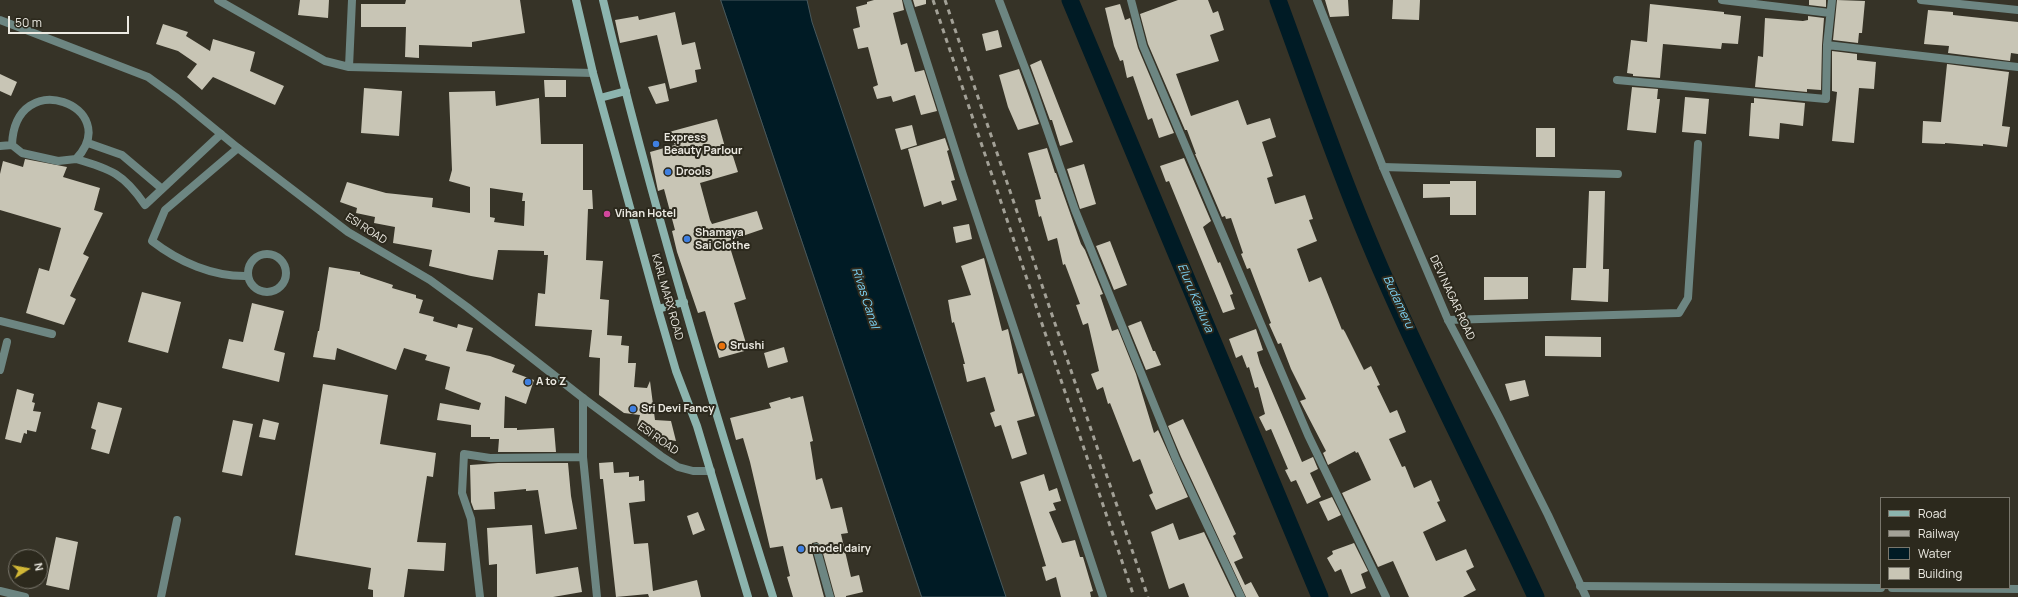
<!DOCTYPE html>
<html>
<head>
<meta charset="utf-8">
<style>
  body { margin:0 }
  #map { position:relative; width:2018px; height:597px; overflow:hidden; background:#363327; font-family:Manrope,sans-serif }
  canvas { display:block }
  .legend { position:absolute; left:1880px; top:497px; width:130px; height:92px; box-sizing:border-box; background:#2c291d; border:1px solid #79766c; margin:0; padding:5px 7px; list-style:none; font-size:12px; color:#eceae2 }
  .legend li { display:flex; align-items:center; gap:8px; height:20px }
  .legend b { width:20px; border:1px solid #79766c }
  .north { position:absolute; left:8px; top:549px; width:40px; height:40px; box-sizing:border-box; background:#2c291d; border:1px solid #79766c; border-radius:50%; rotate:79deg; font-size:11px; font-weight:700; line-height:16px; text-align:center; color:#eceae2 }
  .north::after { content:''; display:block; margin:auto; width:14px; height:18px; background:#d1b736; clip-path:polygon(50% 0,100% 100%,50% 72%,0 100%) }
  .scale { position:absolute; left:8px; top:16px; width:121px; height:18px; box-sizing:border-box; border:2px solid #eceae2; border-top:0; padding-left:5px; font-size:12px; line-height:14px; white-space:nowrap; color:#eceae2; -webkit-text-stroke:3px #2c291d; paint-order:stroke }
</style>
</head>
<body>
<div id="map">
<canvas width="2018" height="597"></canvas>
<ul class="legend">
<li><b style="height:5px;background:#8cb4ae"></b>Road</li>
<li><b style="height:5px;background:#a3a197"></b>Railway</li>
<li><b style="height:11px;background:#001b25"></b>Water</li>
<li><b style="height:11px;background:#c8c5b5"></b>Building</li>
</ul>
<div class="north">N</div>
<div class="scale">50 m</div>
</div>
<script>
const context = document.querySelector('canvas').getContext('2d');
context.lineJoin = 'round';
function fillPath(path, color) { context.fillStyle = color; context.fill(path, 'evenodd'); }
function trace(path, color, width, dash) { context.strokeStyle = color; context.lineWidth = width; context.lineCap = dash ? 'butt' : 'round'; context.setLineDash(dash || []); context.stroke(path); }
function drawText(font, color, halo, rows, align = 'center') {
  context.font = font + ' Manrope,sans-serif'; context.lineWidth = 4; context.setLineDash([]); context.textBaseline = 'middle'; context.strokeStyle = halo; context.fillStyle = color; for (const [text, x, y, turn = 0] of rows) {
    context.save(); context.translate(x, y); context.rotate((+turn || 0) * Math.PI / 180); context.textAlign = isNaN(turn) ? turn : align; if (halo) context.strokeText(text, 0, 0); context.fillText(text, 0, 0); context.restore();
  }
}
const water = new Path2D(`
  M721,0H807L812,22L1006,597H922Z`);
fillPath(water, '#001b25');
trace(water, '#47595e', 1);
trace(new Path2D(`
  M1070,0L1320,597
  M1278,0C1306,76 1332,152 1363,227C1414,352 1479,474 1536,597`), '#001b25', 17);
fillPath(new Path2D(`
  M300,0H329L328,18L298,15Z
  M406,0H520L525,33L472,42V47L419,45V58L405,57L406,27H361V4H405Z
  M874,0H902L904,10L893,13L901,45L907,43L915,72L924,70L937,111L921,115L915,95L893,102L891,96L877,99L873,87L878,85L868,47L858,49L853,29L860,27L856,7L867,4V2Z
  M913,0H926V4L915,7Z
  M1178,0H1208L1213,13L1218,11L1224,30L1210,35L1219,61L1176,74L1191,116L1238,100L1247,125L1270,118L1276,137L1262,142L1273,176L1267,178L1275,204L1305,195L1313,219L1309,220L1317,241L1297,249L1309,282L1321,277L1342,330L1343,329L1345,332L1364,370L1371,366L1380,385L1377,386L1390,413L1397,410L1406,432L1389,439L1402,467L1405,466L1414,488L1431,480L1440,501L1437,502L1446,521L1423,532L1436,561L1466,549L1474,567L1466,571L1476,590L1463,597H1409L1393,561L1378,567L1342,493L1371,480L1358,452L1356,453L1355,451L1328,465L1323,453L1326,451L1300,401L1306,399L1291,369L1281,343L1278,344L1269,324L1271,323L1250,268L1247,269L1241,254L1243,253L1231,218L1226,219L1225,216L1222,217L1195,154H1196L1187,130H1185L1148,44L1140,14Z
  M1325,0H1348L1349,16L1330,17Z
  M1393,0H1420L1419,20L1392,19Z
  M1809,0H1826V7L1809,5Z
  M1837,0L1865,1L1862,33H1859L1858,43L1833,40Z
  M1120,4L1125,20L1130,18L1138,48L1174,133L1159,138L1152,118L1148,120L1133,76L1127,78L1123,60L1120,61L1114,46L1105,8Z
  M1650,4L1724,12V14L1741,16L1738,44L1722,43L1721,49L1663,44L1660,78L1633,76V74L1627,73L1631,40L1647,42Z
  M1928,10L1953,12V15L2018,22V54L2011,53L2010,61L1948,53L1949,46L1924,44Z
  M675,12L682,45L695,42L701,69L695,70L697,82L670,89L657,35L620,43L615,20L638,16L639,20Z
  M1808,16L1824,18L1822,45L1821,90L1807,89V92L1755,87L1758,56L1763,57L1765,18L1803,21L1808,20Z
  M163,24L188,32L186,36L210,51L213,39L255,52L250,71L284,86L275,105L213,77L202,90L187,77L197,64L178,51L156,44Z
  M998,30L1002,47L986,51L982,34Z
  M1832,51L1857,54V60L1876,62L1874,89L1859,88L1854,143L1832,141L1837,92L1832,91Z
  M1041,60L1073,142L1060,146L1052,120H1050L1030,65Z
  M1947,64L2009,72L2002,126L2010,127L2007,147L1983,144V146L1945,143V144L1922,143L1923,121L1941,122Z
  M1019,69L1039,124L1018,130L1008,107L999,75Z
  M0,74L17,82L11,96L0,91Z
  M544,80H566V97H545Z
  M665,83L669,101L656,104L648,87Z
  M1632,87L1658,89L1657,99H1660L1656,133L1627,130Z
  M364,88L402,91L399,136L361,133Z
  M495,91L496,106L539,98L541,144H583V190H592L593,209H588L586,260L603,261L600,299L609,300L607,335L622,336L621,345L629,346L628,363H636L634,387L647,388L650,381L655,420L671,421L676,441L652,437L637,426L640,415L624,413L599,395L600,358L589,357L592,330L535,326L538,293L545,294L548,255H544V251L498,250L493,280L471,276L429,266L432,250L393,243L395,227L374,223L375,217L356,213L357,208L340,202L347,182L386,193L433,198L432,207L470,213V187L449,181L452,170L449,92ZM490,188L523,193L522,201H525L524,226L494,222L495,218L490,217Z
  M1685,97L1709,99L1706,134L1682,132Z
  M1754,98L1805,103L1803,126L1780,123L1779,139L1749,136L1751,103H1754Z
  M717,119L727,154L732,153L738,172L700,183L710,220L712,224L757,211L763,229L728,241L746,299L734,303L748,350L719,358L705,311L698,313L677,252L672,231L675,230L664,189L658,191L650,152L675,145L669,132Z
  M912,125L917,145L901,150L895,129Z
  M1536,128H1555V157H1536Z
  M945,138L949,150L947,151L955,180L951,181L957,200L942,205L941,201L924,207L908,149Z
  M1047,148L1055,173H1056L1081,244L1085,250L1103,294L1100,295L1112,331L1118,329L1136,374L1154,433L1158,430L1188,497L1156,510L1149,495L1153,493L1140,459L1133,462L1110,403L1108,404L1103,387L1097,390L1091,374L1099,371L1088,323L1083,325L1076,305L1080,304L1065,264L1063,265L1057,238L1048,241L1041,216L1039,217L1035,200L1041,199L1028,153Z
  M1184,158L1211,221L1203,227L1218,263L1220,262L1233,294L1230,295L1235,309L1223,313L1169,181L1166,182L1160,166Z
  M25,159L67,167L63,177L100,188L94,210L103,213L83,254L89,257L70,296L76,299L64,325L26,313L39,268L49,271L61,228L0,210V174L3,161L23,167Z
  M1084,164L1096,204L1080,209L1067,169Z
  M1450,181H1476V215H1450V197L1423,198V184H1450Z
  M1589,191H1605L1603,269H1609L1608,302L1571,300L1573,268H1586Z
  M969,224L972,239L956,243L953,227Z
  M1110,241L1127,285L1114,290L1096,246Z
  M984,258L1002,331L1008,329L1018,374L1022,373L1035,416L1017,421L1027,454L1012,459L1001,425L995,427L990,413L995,411L985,377L967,382L963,364H965L954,322L952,323L948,300L971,295L961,266Z
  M329,267L360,272V274L393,285L392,288L416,295V298L423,300L419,313L434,317L433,321L457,328L458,324L473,328L466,351L490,356L515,365L512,372L534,380L526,404L505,396L504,428H517V430L554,428L556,452H498L499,439H490V437H471V425L437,420L440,403L479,410L481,403L445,389L450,367L425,360L427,355L404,348L396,370L337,348L335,360L313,357L318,331H319Z
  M1484,277H1528V299L1484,300Z
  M142,292L181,302L168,353L128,342Z
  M252,303L284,311L274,350L285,353L279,382L222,368L229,339L243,342Z
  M1141,321L1153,351H1155L1161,365L1146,370L1128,326Z
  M1256,329L1263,350L1257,352L1260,363L1302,462L1313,457L1318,469L1310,473L1321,497L1307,504L1296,480L1291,482L1285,470L1288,469L1271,429L1266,431L1259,417L1265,414L1258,387L1255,388L1249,367L1247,368L1242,355L1236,358L1229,339Z
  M1545,336L1601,337V357L1545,356Z
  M784,347L788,362L768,368L764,353Z
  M1525,380L1529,396L1510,401L1505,384Z
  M323,384L388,395L380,444L436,453L433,477L427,476L417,542L446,543L444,571L408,569L404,597H373V590L368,589L371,568L295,555Z
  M17,389L34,394L32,402L35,403L33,411L41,412L36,432L27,430V434L24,433L21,443L5,439Z
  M803,396L813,441L810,442L816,480L822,478L831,509L842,507L848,533L841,534L851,577L859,575L863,592L846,596V597H835L821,546L817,542L812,543L811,548L824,597H793L787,577L790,576L783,546L770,548L750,462L743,438L736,440L730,418L771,408L769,403L790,397L791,399Z
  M98,402L122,408L109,454L91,449L96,430L91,428Z
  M263,419L279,423L275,440L259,437Z
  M1183,419L1236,534L1233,536L1243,558L1234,562L1245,585L1251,582L1259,597H1246L1181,457L1168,426Z
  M233,420L253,424L242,476L222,472Z
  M613,462L614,473L629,472V477L639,476V481L644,480L645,501L629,503L634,544L648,543L653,591L697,580L701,597H649L648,594L616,597L603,479H600L599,463Z
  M498,463H568L571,496L577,529L545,534L538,490L526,491V489L494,492L495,509L474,510L471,502L470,465Z
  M1044,474L1049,491L1057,488L1061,501L1053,503L1056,510L1049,512L1062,543L1075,540L1080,557H1083L1093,591L1090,592L1091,597H1061L1056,577L1046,581L1042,567L1046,566L1020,482Z
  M1332,497L1341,515L1328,521L1319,502Z
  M698,512L705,530L693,535L687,516Z
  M1173,523L1179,540L1204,532L1235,597H1189L1184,583L1169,589L1151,532Z
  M532,525L536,574L578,567L582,592L553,597H497V564L489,565L487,528Z
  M56,537L78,542L69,590L46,585Z
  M1354,543L1368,571L1361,574L1366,588L1351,594L1341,569L1335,572L1327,558L1333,554L1332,551Z`), '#c8c5b5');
trace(new Path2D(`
  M88,143L122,155L161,188
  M0,146L12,145L22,153L58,161L76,159C125,107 15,64 12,145
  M238,148L165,210L152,241C179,262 213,277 248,276
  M76,159C111,169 124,174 145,205L221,134
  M248 273a19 19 0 1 1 38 0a19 19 0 1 1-38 0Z
  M0,321L52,334
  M0,370L7,342
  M0,591L25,597
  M161,597L177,520`), '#6d8682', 8);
trace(new Path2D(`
  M218,0L325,61L349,67L593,73
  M907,0L963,175L1103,597
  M999,0L1033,89L1075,210L1176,459L1241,597
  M1131,0L1143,46L1308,435L1386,597
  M1722,0L1830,13
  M1921,0L2018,10
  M1827,45L2018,67
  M349,67L352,0
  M1617,80L1826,99L1827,45L1832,0
  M1383,167L1618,174
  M1448,320L1679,313L1688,298L1698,144
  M583,398V457L597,597
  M816,547L830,597
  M1580,586L1881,588
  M1892,588L2018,589
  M480,597L471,519L462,493L464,454L490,458L583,457`), '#6d8682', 8);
trace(new Path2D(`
  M1317,0L1383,167L1448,320L1499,417L1548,515L1586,597
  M0,20L148,77L177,98L238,148L348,232L430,280L467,307L583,398L661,456L678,467L693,471H711`), '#6d8682', 8);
trace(new Path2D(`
  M576,0L593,73L658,309L676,371L697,426L748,597
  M603,0C651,201 711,400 773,597
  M600,98L626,91
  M658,309L684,302`), '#8cb4ae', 8);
trace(new Path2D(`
  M933,0L1134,597
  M945,0L1148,597`), '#a3a197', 3, [5, 5]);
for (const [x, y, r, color] of [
  [656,144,4,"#3f7fe0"],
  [668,172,4,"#3f7fe0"],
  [607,214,4,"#d1479c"],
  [687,239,4,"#3f7fe0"],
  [722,346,4,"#e8710a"],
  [528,382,4,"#3f7fe0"],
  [633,409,4,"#3f7fe0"],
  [801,549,4,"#3f7fe0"]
]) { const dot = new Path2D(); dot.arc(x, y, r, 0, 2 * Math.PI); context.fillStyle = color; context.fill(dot); trace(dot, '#2c291d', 1.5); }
drawText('bold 11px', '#eceae2', '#2c291d', [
  ["Express",664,138],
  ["Beauty Parlour",664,151],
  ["Drools",676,172],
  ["Vihan Hotel",615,214],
  ["Shamaya",695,233],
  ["Sai Clothe",695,246],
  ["Srushi",730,346],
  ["A to Z",536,382],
  ["Sri Devi Fancy",641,409],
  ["model dairy",809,549]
], 'left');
drawText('11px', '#eceae2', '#2c291d', [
  ["ESI ROAD",366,229,33],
  ["KARL MARX ROAD",667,297,74],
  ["DEVI NAGAR ROAD",1452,298,65],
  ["ESI ROAD",658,439,35]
]);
drawText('italic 12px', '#7cd2f4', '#2c291d', [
  ["Rivas Canal",865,298,72],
  ["Eluru Kaaluva",1195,298,67],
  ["Budameru",1398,302,65]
]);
</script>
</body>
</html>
